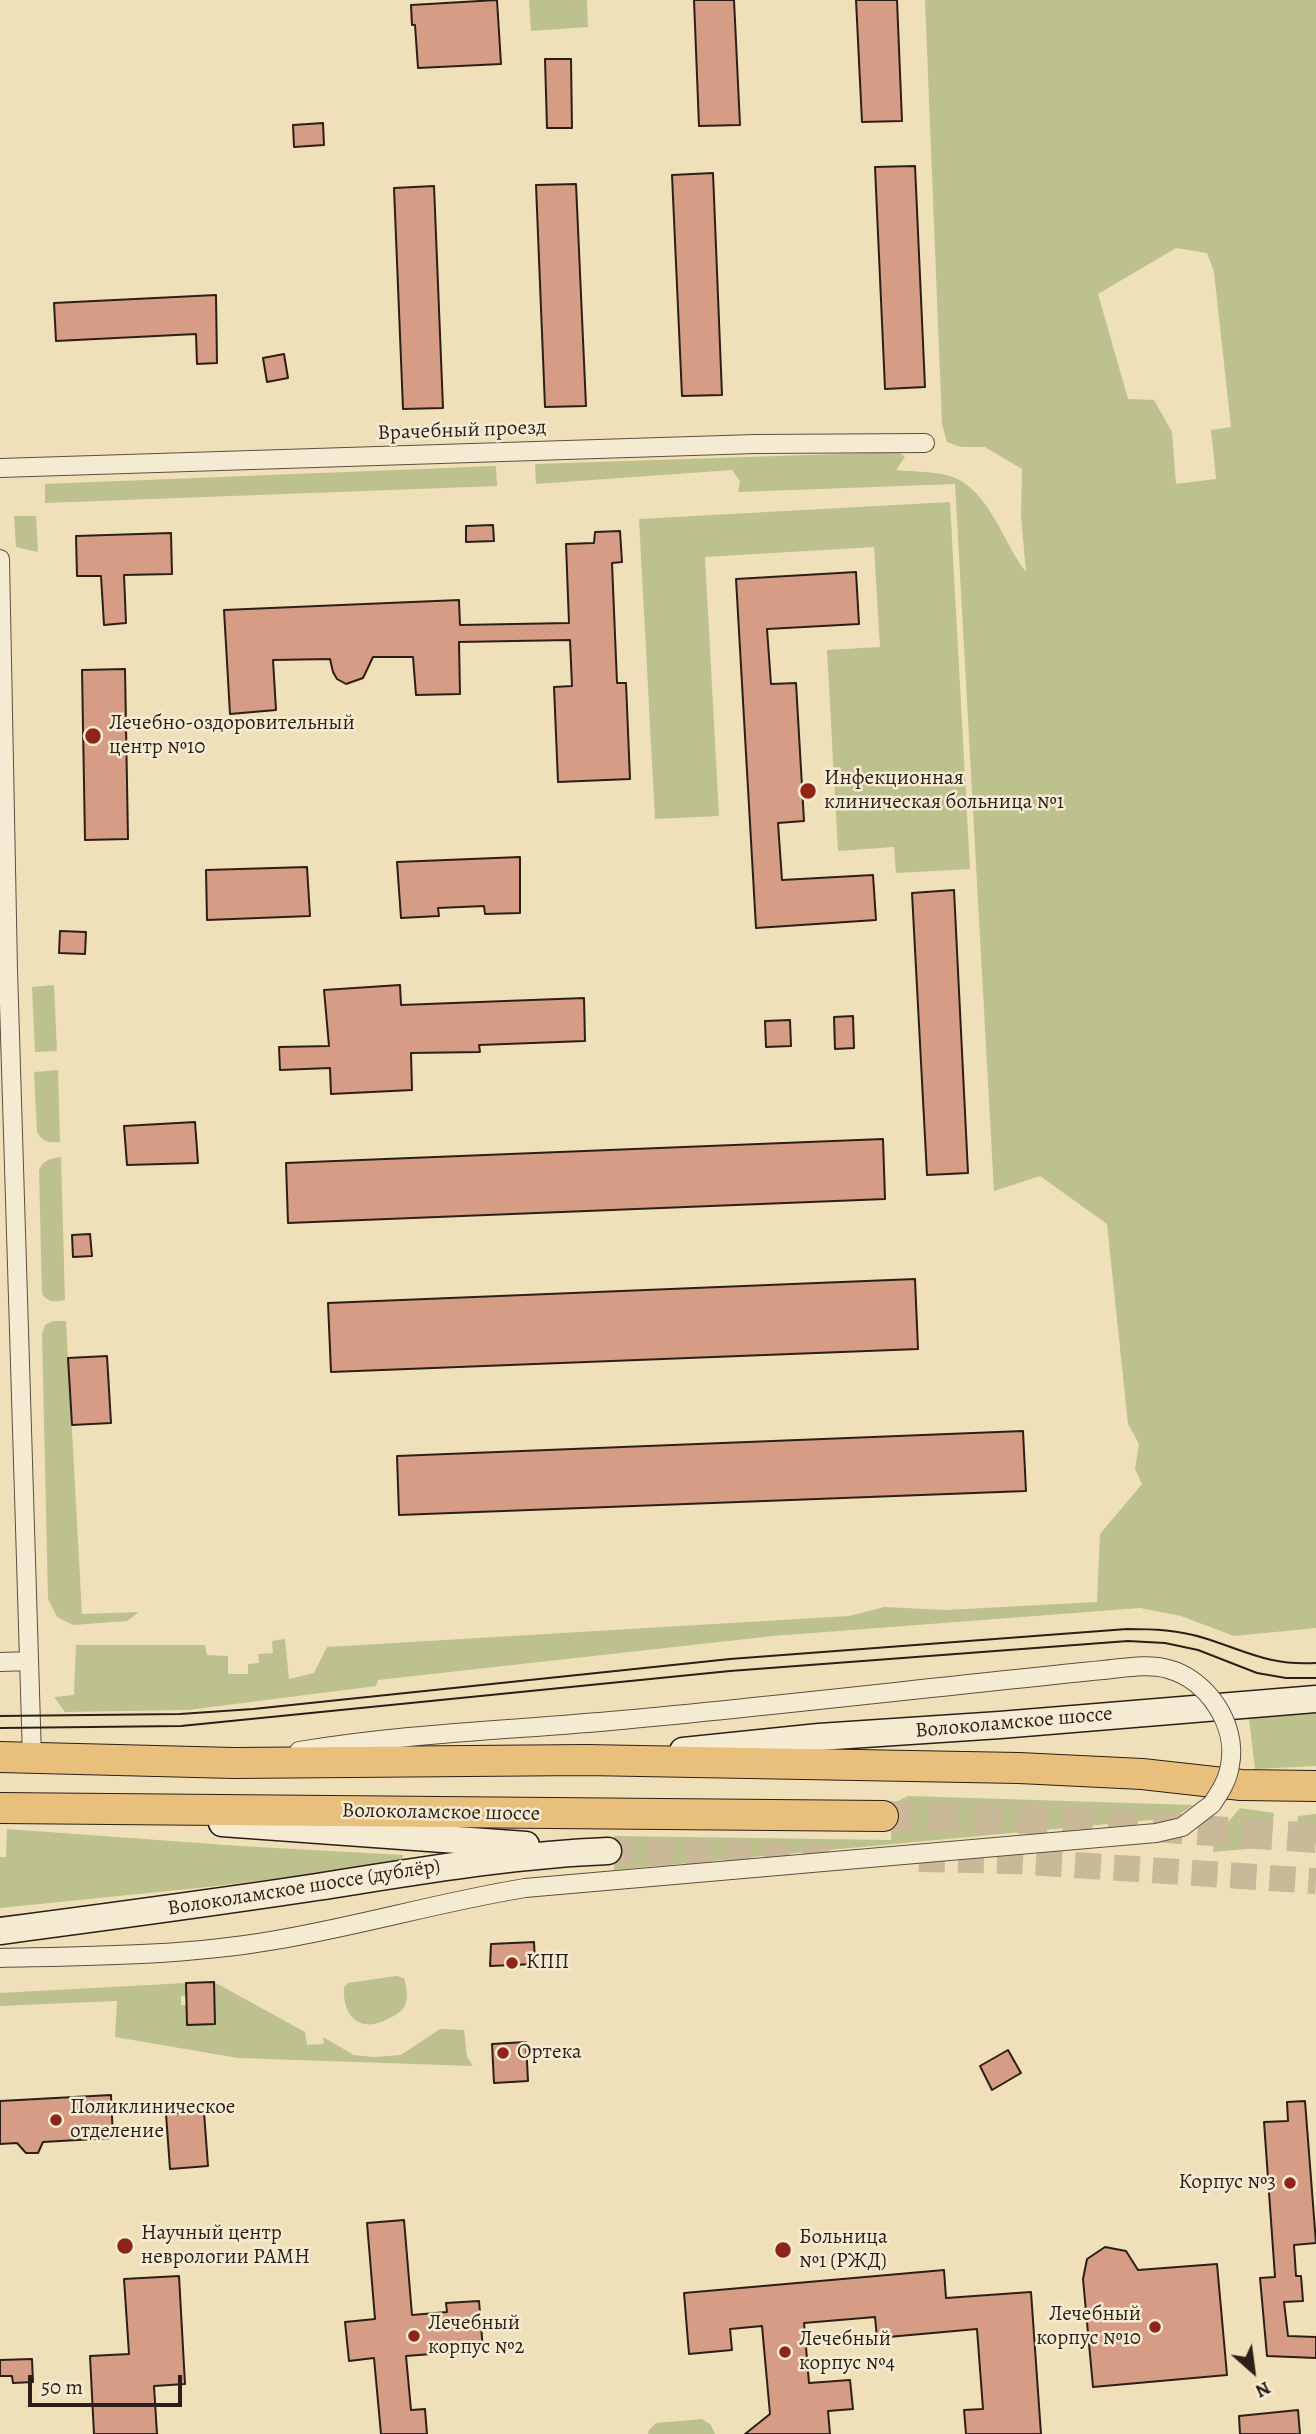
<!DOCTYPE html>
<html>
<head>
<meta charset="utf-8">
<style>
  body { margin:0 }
  #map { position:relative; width:1316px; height:2434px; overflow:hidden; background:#f0e0b9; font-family:Alegreya,serif }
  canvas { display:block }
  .north { position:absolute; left:1218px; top:2336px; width:70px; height:70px; -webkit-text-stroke:5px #f5ebd2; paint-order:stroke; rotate:152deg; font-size:19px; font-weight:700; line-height:28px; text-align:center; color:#2c1f17 }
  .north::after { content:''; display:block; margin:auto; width:24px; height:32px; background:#2c1f17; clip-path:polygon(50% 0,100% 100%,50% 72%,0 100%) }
  .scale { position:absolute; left:28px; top:2375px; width:154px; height:32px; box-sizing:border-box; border:4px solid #2c1f17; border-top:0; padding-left:9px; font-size:21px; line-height:24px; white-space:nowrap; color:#2c1f17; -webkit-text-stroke:5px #f5ebd2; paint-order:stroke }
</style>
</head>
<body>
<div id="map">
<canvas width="1316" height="2434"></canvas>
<div class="north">N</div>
<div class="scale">50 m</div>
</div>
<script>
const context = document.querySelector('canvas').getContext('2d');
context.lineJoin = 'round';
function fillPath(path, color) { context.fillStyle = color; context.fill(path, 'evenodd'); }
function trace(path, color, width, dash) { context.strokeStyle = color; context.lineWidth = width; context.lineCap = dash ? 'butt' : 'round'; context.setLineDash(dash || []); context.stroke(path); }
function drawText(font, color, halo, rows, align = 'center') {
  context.font = font + ' Alegreya,serif'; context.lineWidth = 5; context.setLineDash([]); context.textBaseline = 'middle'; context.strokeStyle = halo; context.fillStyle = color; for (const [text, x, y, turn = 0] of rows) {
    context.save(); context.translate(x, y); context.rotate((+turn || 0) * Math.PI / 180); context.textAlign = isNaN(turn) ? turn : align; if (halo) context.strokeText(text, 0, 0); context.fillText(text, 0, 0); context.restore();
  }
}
fillPath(new Path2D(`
  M529,0H587L588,27L531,31Z
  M925,0H1316V1628L1234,1636L1181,1616L1140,1608L773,1636L378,1680L376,1686L188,1710L65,1712L54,1697L74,1695L76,1645H205L207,1655L228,1656V1674H248V1664L259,1663L258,1654L273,1653L272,1641L285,1639L289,1679L314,1673L327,1647L849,1616L884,1607L946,1610L1097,1602L1100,1534L1142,1484L1135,1469L1139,1444L1128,1424L1107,1224L1040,1176L994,1191L955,484L738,492L740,481L732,470L536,484L535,464L899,452L905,457L896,470C913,472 934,471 950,476C989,488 1004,545 1026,572L1021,516L1022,469L985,447H961L947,442L942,424ZM1176,248L1207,253L1214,272L1231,427L1211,430L1216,479L1176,484L1172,432L1154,400L1128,399L1098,294Z
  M496,466L497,486L45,503V484Z
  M950,502L970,869L896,873L894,847L838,851L827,650L880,647L874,547L705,557L719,816L655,819L639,519Z
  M14,516H36L38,552L16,547Z
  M54,985L57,1051L35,1052L32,987Z
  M58,1070L60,1142C48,1143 43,1142 37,1132L34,1072Z
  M61,1157L65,1300C54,1302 49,1303 42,1294L39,1170C43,1160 50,1159 61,1157Z
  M53,1321H66L82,1614L139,1612L127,1621L73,1625L57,1617L48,1599L42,1334L45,1325Z
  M1316,1709V1766L1255,1769L1249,1719Z
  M908,1796L1194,1805L1173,1818L614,1870V1836L891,1840L892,1804Z
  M1240,1808L1274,1813L1270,1847L1213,1852L1214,1839Z
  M1316,1814V1843L1294,1845L1298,1816Z
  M7,1829L240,1846L403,1855L402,1863L208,1887L0,1908V1857H6Z
  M396,1976L404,1978C406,1986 409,1997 405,2005C403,2011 394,2016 388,2019C360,2034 342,2016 344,1987L348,1983Z
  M214,1982L305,2032L307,2045L324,2044L323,2037L354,2055L374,2057L401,2055L440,2029L464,2030L467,2057L473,2066L238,2058L115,2037L117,2001L0,2006V1993L186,1983L187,1995L181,1996V2005H187V2025L215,2024Z
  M702,2419L711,2425L715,2434H648L649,2430L656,2423Z`), '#bcc18d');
const building = new Path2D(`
  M497,0L501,64L418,68L415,25H412L411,5Z
  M694,0H734L740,125L699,126Z
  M856,0H897L902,121L862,122Z
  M545,59H571L572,128H547Z
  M323,123L324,145L294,147L293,125Z
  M915,166L925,387L885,389L875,167Z
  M713,173L722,395L682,396L672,175Z
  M576,184L586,406L545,407L536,185Z
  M434,186L443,408L403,409L394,188Z
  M216,295L217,363L197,364L196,334L56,341L54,303Z
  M284,354L288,378L267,382L263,358Z
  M493,525L494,541L466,542V526Z
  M620,531L622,562L612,563L617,683H626L630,779L558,782L554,687L572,686L570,640L459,642L460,694L416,695L413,657H373L363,678L346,684L337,679L333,672L330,659L273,660L276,710L230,714L224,610L459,600L460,625L569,623L566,544L594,543L595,532Z
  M171,533L172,574L124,575L126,623L104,625L101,576H77L76,536Z
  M856,572L859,624L767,629L771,684L796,683L804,821L778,823L782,880L873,875L876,920L756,928L736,579Z
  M125,669L128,839L85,840L82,670Z
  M520,857V913L485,914L484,906L438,908L439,916L401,918L397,862Z
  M307,867L310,916L207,920L206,870Z
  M954,890L968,1173L927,1175L912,893Z
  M60,931L86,932L85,954L59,953Z
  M400,985L401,1005L584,998L585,1041L479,1045L480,1052L411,1053L412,1090L331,1094L330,1068L280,1070L279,1047L329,1046L324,990Z
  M853,1016L854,1048L835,1049L834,1017Z
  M790,1020L791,1046L766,1047L765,1021Z
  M195,1122L198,1163L127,1165L124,1126Z
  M883,1139L885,1199L288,1223L286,1163Z
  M90,1234L92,1256L73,1257L72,1235Z
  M915,1279L918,1349L331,1372L328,1303Z
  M107,1356L111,1423L72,1425L68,1358Z
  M1023,1431L1026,1491L399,1515L397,1456Z
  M534,1942L535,1964L490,1966L491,1944Z
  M214,1982L215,2024L187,2025L186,1983Z
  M526,2042L528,2081L494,2083L492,2044Z
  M1008,2050L1021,2073L992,2090L980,2066Z
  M111,2095L113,2138L43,2142L38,2153H26L17,2143L0,2144V2101Z
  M1305,2101L1316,2243L1294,2245L1296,2276H1301L1303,2301L1284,2302L1288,2336L1316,2337V2358L1267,2356L1260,2278L1275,2277L1264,2122L1288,2121L1287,2102Z
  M204,2112L208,2166L170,2169L166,2114Z
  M404,2220L412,2315L447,2312L446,2303L479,2301L483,2350L406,2356L411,2410L425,2409L427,2434H381L374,2358L349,2361L345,2322L375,2319L367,2223Z
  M1105,2247L1126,2251L1138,2270L1217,2264L1227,2375L1093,2387L1083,2279L1087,2259Z
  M944,2270L946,2298L1031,2292L1041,2434H966L964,2410L983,2409L977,2329L877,2338L875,2317L804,2323L809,2383L850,2380L853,2409L828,2411L830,2434H745L770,2414L762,2326L730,2329L732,2350L689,2354L684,2293Z
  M179,2276L185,2384L154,2386L157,2434H94L90,2356L129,2354L124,2279Z
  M32,2359L33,2382L13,2383L12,2376H0V2360Z
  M1298,2410L1300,2434H1240L1239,2416Z`);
fillPath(building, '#d69c86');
trace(building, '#2c1f17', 2);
trace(new Path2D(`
  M608,1851L832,1857
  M919,1859L1014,1861L1316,1881`), '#c9b999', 26, [26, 13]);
trace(new Path2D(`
  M883,1816L1035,1819L1316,1838`), '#c9b999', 30, [30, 15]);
const street = new Path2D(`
  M0,468L755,444L925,443
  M0,559L8,970L32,1757
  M0,1662L29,1661
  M299,1751C406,1733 514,1730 622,1720C783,1705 943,1686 1103,1670
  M0,1958C90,1956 181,1956 270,1941C356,1927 439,1902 525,1888L1156,1833L1182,1827L1212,1804`);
const secondary = new Path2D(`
  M683,1751L819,1737L1000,1725L1316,1699
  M222,1823L526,1845
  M0,1931C106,1917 211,1903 317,1887C414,1872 510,1855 608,1851`);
const primary = new Path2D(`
  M0,1757L234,1763L586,1760L1019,1768L1142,1774L1241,1785L1316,1786
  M0,1808L883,1816`);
trace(street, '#5d4f40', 20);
trace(secondary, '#2c1f17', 29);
trace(primary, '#2c1f17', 32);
trace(street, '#f5ebd2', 18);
trace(secondary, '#f5ebd2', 26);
trace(primary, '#e8c07c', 30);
trace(new Path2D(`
  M0,1716L180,1714L253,1709L730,1659L1127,1629C1153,1629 1179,1630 1204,1638C1246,1651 1269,1666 1316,1663
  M0,1728L181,1726L730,1671L1128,1641L1165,1643L1198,1650L1257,1673L1286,1678H1316`), '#2c1f17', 2);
const streetBridge = new Path2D(`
  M1103,1670C1124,1668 1148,1663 1168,1669C1207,1679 1238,1725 1230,1765C1228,1780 1220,1792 1212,1804`);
trace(streetBridge, '#5d4f40', 20, []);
trace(streetBridge, '#f5ebd2', 18);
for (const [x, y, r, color] of [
  [93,736,9,"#8f2418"],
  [808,791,9,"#8f2418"],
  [512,1963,7,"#8f2418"],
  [503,2053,7,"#8f2418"],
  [56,2120,7,"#8f2418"],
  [1290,2183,7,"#8f2418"],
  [125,2246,9,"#8f2418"],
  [783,2250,9,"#8f2418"],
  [1155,2327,7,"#8f2418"],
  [414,2336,7,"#8f2418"],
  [785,2352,7,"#8f2418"]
]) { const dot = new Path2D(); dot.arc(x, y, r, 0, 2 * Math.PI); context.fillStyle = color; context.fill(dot); trace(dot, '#f5ebd2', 2.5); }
drawText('21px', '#2c1f17', '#f5ebd2', [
  ["Врачебный проезд",462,431,-2],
  ["Волоколамское шоссе",1014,1723,-5],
  ["Волоколамское шоссе",441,1813,1],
  ["Волоколамское шоссе (дублёр)",304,1888,-9]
]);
drawText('21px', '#2c1f17', '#f5ebd2', [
  ["Лечебно-оздоровительный",109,724],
  ["центр №10",109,748],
  ["Инфекционная",824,779],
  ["клиническая больница №1",824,803],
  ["КПП",526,1963],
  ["Ортека",517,2053],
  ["Поликлиническое",70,2108],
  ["отделение",70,2132],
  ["Корпус №3",1276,2183,"right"],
  ["Научный центр",141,2234],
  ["неврологии РАМН",141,2258],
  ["Больница",799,2238],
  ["№1 (РЖД)",799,2262],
  ["Лечебный",1141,2315,"right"],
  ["корпус №10",1141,2339,"right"],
  ["Лечебный",428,2324],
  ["корпус №2",428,2348],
  ["Лечебный",799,2340],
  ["корпус №4",799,2364]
], 'left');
</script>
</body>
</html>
